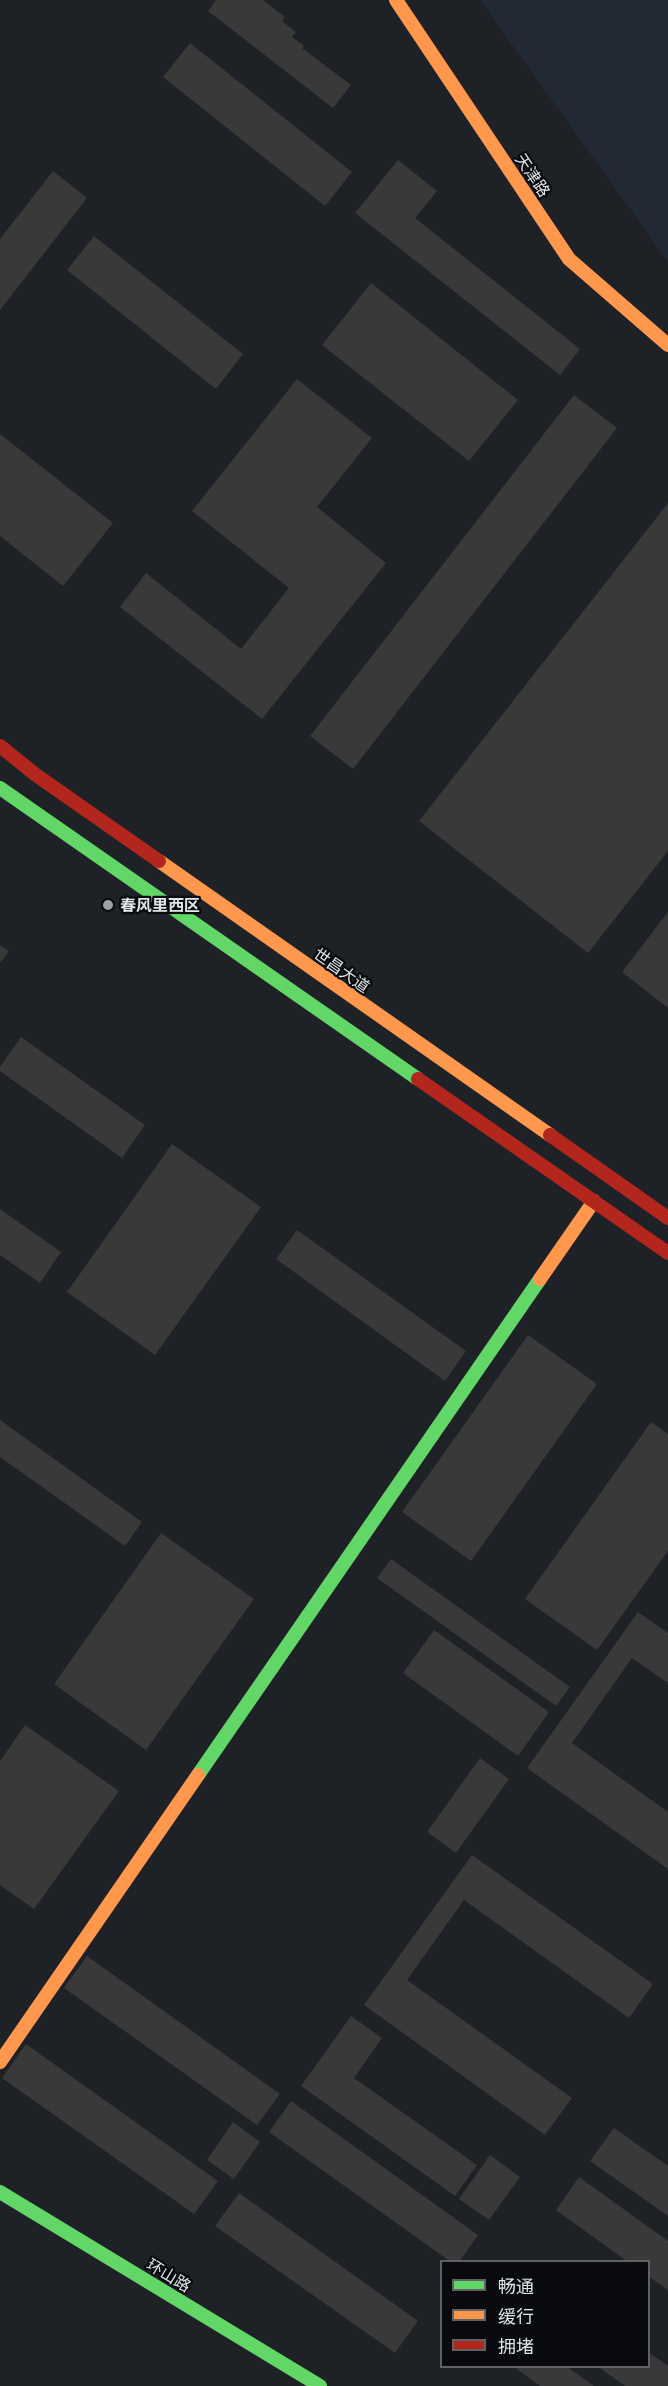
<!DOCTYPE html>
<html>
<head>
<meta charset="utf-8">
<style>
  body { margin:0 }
  #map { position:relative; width:668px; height:2386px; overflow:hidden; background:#1e2125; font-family:Georgia,"Noto Sans SC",serif }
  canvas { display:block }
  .legend { position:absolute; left:440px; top:2260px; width:210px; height:108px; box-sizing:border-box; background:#080a0d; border:2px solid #5f6165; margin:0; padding:8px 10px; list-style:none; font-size:18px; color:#e1e4e9 }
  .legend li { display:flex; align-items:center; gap:12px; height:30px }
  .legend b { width:30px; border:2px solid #5f6165 }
</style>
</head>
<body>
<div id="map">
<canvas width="668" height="2386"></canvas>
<ul class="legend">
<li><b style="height:8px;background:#63d668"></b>畅通</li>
<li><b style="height:8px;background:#ff974d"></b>缓行</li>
<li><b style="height:8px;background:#b3261e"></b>拥堵</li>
</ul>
</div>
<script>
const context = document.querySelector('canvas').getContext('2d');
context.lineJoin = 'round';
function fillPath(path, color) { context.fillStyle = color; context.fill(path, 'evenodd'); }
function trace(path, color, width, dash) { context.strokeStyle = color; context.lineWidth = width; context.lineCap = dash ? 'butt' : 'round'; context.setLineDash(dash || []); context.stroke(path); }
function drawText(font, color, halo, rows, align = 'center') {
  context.font = font + ' Georgia,"Noto Sans SC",serif'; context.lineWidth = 4.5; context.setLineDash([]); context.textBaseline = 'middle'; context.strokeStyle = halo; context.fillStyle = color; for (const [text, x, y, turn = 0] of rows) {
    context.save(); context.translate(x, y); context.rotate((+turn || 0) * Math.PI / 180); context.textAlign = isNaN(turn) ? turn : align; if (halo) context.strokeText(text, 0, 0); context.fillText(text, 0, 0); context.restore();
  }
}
fillPath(new Path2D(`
  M480,0H668V262Z`), '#212934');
fillPath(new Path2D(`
  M216,0H263L285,17L282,21L296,32L292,37L304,46L302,48L351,85L333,108L208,11Z
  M190,43L352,172L325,206L163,77Z
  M398,160L437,191L415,218L580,349L560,375L355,213Z
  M53,171L87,198L0,310V239Z
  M94,236L243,354L216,389L67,270Z
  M371,283L518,400L469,461L322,345Z
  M297,379L372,438L317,507L386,563L262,719L120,607L146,573L241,649L289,588L192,511Z
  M574,395L617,428L353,769L310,736Z
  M0,434L113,523L63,586L0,536Z
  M668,503V851L588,953L419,821Z
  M668,912V1008L622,972Z
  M0,945L9,951L0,963Z
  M21,1037L145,1125L122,1158L0,1071V1067Z
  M172,1144L261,1207L155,1355L67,1292Z
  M0,1209L61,1252L40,1283L0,1255Z
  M297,1230L466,1351L445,1381L276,1259Z
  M528,1335L597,1384L471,1561L402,1512Z
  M0,1420L142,1522L125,1546L0,1457Z
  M651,1422L668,1434V1551L597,1650L525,1599Z
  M161,1533L254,1599L146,1750L54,1684Z
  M391,1559L570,1687L556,1706L377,1578Z
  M638,1612L668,1633V1683L632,1658L572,1743L668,1812V1869L527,1768Z
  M434,1630L549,1712L518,1756L403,1673Z
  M25,1725L119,1791L34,1909L0,1885V1761Z
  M480,1758L509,1779L456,1853L427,1832Z
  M472,1855L653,1984L629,2018L464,1900L407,1980L572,2098L545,2135L364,2005Z
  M87,1956L280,2094L257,2125L64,1988Z
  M351,2016L382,2038L354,2078L477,2165L455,2196L301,2086Z
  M26,2044L218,2181L194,2214L2,2078Z
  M291,2101L478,2235L459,2262H451L269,2132Z
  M233,2122L260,2142L234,2179L207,2160Z
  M614,2128L668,2166V2216L590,2161Z
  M490,2155L520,2177L489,2220L459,2199Z
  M579,2177L668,2241V2290L648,2276V2262H628L556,2210Z
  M239,2193L418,2321L395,2353L215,2226Z
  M648,2352L668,2366V2386H625L597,2366H648Z
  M513,2366H566L594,2386H540Z`), '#393939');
trace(new Path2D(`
  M0,788L418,1079
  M198,1775L540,1279
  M0,2192L320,2386`), '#63d668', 14);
trace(new Path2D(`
  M396,0L569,259L668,345
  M159,861L550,1135
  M540,1279L594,1201
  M0,2062L198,1775`), '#ff974d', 14);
trace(new Path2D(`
  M0,746L36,775L159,861
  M418,1079L668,1253
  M550,1135L668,1218`), '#b3261e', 14);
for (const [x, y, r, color] of [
  [108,905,6,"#9da0a4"]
]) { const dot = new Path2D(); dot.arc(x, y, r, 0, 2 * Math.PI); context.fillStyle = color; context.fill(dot); trace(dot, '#080a0d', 2); }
drawText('16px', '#e1e4e9', '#080a0d', [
  ["天津路",533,175,56],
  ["世昌大道",342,970,35],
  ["环山路",169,2275,31]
]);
drawText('bold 16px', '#e1e4e9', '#080a0d', [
  ["春风里西区",120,905]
], 'left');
</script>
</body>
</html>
